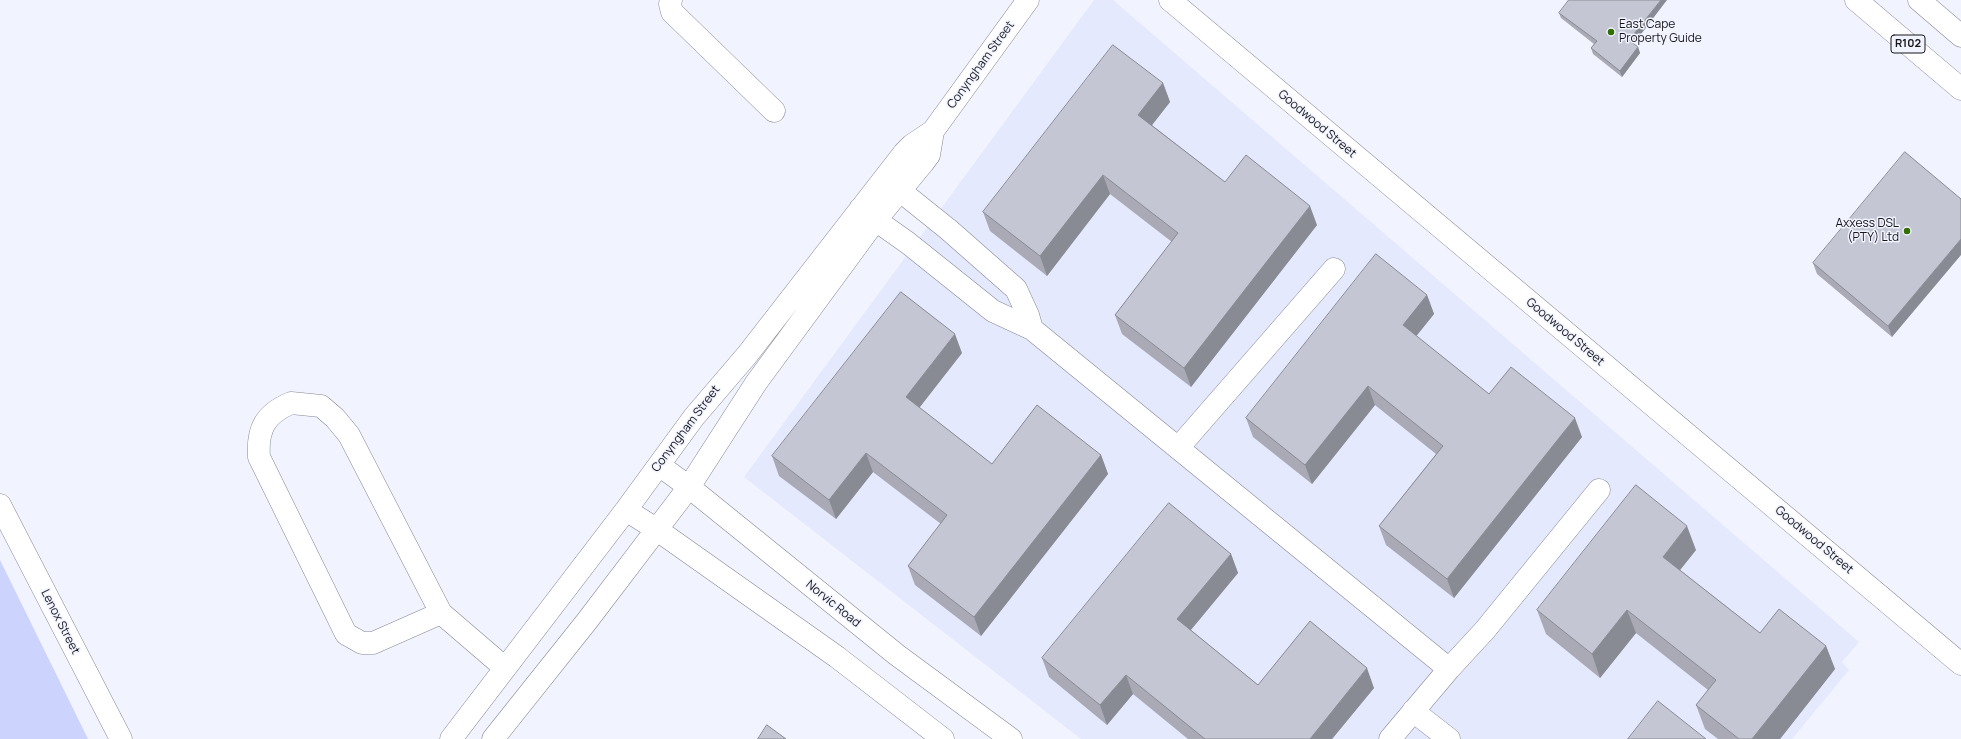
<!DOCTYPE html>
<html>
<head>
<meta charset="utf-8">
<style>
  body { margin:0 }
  canvas { display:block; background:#f1f3fe }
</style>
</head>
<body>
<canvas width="1961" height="739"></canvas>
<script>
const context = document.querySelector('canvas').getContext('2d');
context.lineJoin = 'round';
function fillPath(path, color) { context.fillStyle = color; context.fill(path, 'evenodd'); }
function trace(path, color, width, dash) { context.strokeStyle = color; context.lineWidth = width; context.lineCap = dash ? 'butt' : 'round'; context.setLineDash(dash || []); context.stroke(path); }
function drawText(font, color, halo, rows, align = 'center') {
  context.font = font + ' Manrope,sans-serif'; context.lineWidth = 3; context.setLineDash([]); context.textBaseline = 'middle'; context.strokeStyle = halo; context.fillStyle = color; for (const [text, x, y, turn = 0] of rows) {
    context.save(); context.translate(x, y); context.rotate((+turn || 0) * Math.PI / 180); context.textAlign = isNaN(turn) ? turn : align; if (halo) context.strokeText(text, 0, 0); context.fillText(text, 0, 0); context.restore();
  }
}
fillPath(new Path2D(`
  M1094,0H1113L1859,642L1842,662L1849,670L1792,739H1081L744,477Z`), '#e5e9fe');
fillPath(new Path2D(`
  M0,560L88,739H0Z`), '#ccd3fd');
const minor = new Path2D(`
  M671,0L670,4L672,12L774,111
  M1170,0L1961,664
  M888,181L949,230L1016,289L1028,315L1032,329
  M860,209L908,243L993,311L1032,329L1449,669L1485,630L1599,490
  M291,403L321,406L335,418L349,435L441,613L373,643H362L346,634L259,457C257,429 265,414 291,403Z
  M1178,448L1334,269
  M659,465L689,487L897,655L1011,739
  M0,505L121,739
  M626,510L656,529L837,657L943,739
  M441,613L505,668
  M1413,711L1449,739
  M451,739L626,510L694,417L747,355L904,153L912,145L933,131
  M493,739L587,621L689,487L756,383L875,221L923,163L929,155L933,131L1028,0
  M1390,739L1449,669`);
const major = new Path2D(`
  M1856,0L1961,89
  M1919,0L1961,36`);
trace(minor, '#868895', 23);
trace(major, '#868895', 23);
trace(minor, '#fff', 22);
trace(major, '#fff', 22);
fillPath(new Path2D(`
  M1559,13L1634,44L1638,47L1640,53L1622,77L1593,54L1591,48L1594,44L1561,18Z
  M1163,83L1170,102L1152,125L1225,182L1317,225L1191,387L1122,334L1115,315L1172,242L1110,194L1047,276L990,231L983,212Z
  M1961,199L1892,337L1817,274L1813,263Z
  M1427,295L1434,314L1416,336L1489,394L1582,437L1454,598L1386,545L1379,526L1436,454L1375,405L1312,484L1253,437L1246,418Z
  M962,353L919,407L992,464L1101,455L1108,474L981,636L915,585L908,566L941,524L873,472L836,519L779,476L772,456Z
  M1696,550L1680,570L1760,633L1826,646L1835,669L1780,739H1718L1705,729L1696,705L1708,690L1636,633L1600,678L1546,634L1537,610Z
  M1231,554L1238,573L1191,630L1258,685L1374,688L1332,739H1188L1133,694L1107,725L1049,677L1042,658Z`), '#a9aab5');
fillPath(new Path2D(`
  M1661,0H1667L1632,46L1629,40Z
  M1638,47L1640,53L1622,77L1620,71Z
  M1163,83L1170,102L1145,134L1138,115Z
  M1103,175L1110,194L1047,276L1040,256Z
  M1310,206L1317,225L1191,387L1184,368Z
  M1961,239V255L1892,337L1888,326Z
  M1427,295L1434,314L1410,344L1403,325Z
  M955,334L962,353L913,416L906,397Z
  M1368,386L1375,405L1312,484L1305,465Z
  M1575,418L1582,437L1454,598L1447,579Z
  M866,453L873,472L836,519L829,500Z
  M1101,455L1108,474L981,636L974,617Z
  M1687,526L1696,550L1672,580L1663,557Z
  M1231,554L1238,573L1184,638L1177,619Z
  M1627,610L1636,633L1600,678L1592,654Z
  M1826,646L1835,669L1780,739H1752Z
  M1367,668L1374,688L1332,739H1310Z
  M1126,675L1133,694L1107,725L1100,705Z`), '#898b94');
const building = new Path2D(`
  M1569,0H1661L1629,40L1638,47L1620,71L1591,48L1597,41L1559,13Z
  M1113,45L1163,83L1138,115L1225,182L1246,155L1310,206L1184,368L1115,315L1178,233L1103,175L1040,256L983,212Z
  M1905,152L1961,199V239L1888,326L1813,263Z
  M1376,254L1427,295L1403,325L1489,394L1511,367L1575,418L1447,579L1379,526L1443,446L1368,386L1305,465L1246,418Z
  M901,292L955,334L906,397L992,464L1037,405L1101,455L974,617L908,566L947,515L866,453L829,500L772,456Z
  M1636,485L1687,526L1663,557L1760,633L1779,609L1826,646L1752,739H1739L1696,705L1716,680L1627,610L1592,654L1537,610Z
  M1169,503L1231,554L1177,619L1258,685L1310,621L1367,668L1310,739H1205L1126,675L1100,705L1042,658Z
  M1658,701L1706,739H1628Z
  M767,725L786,739H758Z`);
fillPath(building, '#c4c6d3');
trace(building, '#898b94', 1);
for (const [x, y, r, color] of [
  [1611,32,4,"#326e00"],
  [1907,231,4,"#326e00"]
]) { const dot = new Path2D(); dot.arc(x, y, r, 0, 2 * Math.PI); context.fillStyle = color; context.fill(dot); trace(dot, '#f1f3fe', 1.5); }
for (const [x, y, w] of [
  [1908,44,34]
]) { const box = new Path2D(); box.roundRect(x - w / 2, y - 9, w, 18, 3); context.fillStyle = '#f1f3fe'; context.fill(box); trace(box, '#15151a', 1); }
drawText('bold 11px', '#15151a', null, [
  ["R102",1908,44]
]);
drawText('12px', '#15151a', '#f1f3fe', [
  ["East Cape",1619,25],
  ["Property Guide",1619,39],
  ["Axxess DSL",1899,224,"right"],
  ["(PTY) Ltd",1899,238,"right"]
], 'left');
drawText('12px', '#15151a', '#f1f3fe', [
  ["Conyngham Street",981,65,-54],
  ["Goodwood Street",1317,124,40],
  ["Goodwood Street",1565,332,40],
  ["Conyngham Street",686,429,-53],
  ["Goodwood Street",1814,540,40],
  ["Norvic Road",833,604,39],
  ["Lenox Street",60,622,63]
]);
</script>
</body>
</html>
